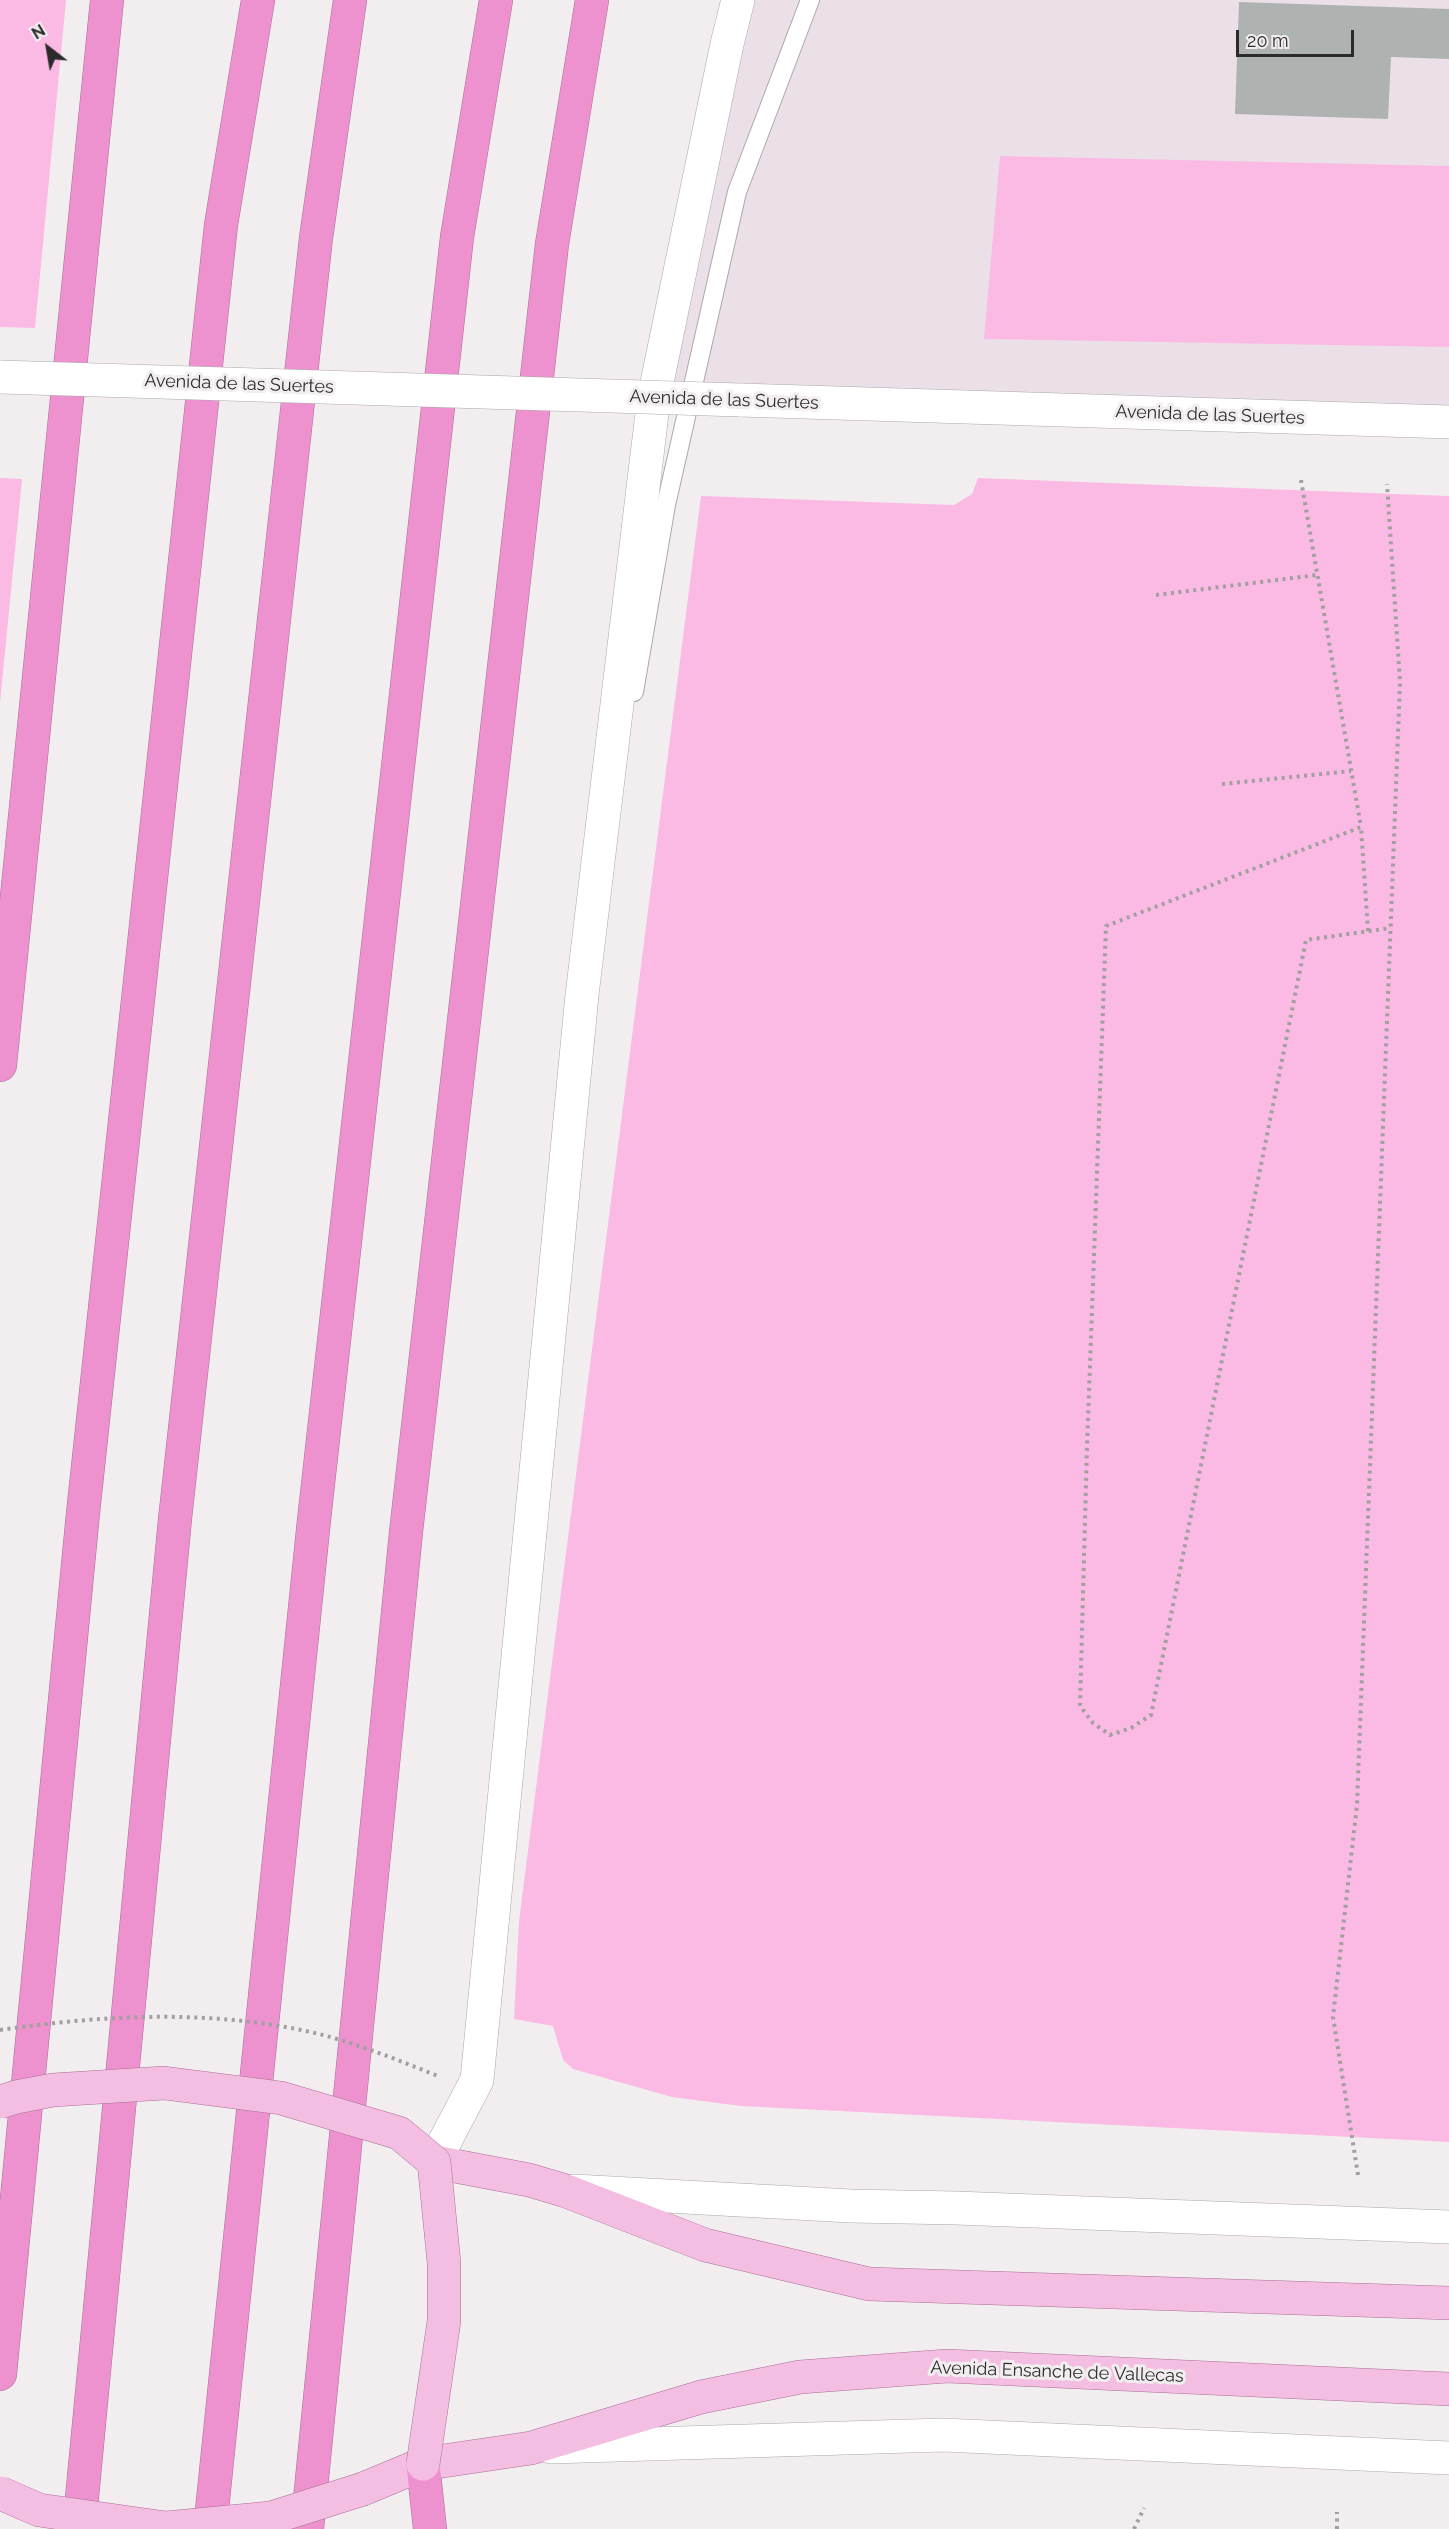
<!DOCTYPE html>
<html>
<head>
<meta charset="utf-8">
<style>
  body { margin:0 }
  #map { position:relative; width:1449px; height:2529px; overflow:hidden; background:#f2eef0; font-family:Raleway,sans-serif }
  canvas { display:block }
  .north { position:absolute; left:18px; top:18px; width:60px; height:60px; -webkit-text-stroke:4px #f2eef0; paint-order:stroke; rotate:329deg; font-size:16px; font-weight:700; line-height:24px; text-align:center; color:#2c2a2b }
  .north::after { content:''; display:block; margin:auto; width:21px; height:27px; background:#2c2a2b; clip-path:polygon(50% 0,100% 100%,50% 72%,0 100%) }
  .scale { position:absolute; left:1236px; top:30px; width:118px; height:27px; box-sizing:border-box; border:3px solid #2c2a2b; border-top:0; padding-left:8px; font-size:18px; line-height:21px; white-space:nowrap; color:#2c2a2b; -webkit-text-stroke:4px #f2eef0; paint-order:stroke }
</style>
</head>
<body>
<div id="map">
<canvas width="1449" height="2529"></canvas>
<div class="north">N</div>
<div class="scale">20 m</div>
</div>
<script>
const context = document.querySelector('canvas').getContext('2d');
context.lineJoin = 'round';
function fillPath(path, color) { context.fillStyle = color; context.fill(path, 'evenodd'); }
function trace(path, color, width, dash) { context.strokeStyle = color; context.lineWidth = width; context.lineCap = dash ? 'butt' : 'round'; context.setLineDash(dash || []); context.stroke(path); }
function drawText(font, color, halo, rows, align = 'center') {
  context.font = font + ' Raleway,sans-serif'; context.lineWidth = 6; context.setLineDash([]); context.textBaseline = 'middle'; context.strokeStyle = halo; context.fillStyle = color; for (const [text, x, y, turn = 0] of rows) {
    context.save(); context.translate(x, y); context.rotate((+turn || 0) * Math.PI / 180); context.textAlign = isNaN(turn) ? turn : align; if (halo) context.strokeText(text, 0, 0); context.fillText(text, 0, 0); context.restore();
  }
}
fillPath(new Path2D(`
  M738,0H1449V422L654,397Z`), '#ebe0e7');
fillPath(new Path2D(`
  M0,0H66L35,328L0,327Z
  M1000,156L1449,166V347L984,339Z
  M0,478L22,479L0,703Z
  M978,478L1449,496V2142L741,2106L672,2097L573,2069L563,2060L553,2026L514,2019L519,1921L701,496L954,505L972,494Z`), '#fbbae3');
fillPath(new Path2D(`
  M1239,2L1449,9V59L1391,57L1388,119L1235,114Z`), '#aeb3b1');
const service = new Path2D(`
  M634,692L666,505L737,192L810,0`);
const tertiary = new Path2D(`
  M434,2162L477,2080L582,995L654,397L727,44L738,0
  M574,2191L851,2206L956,2208L1449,2227
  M551,2447L943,2435L1449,2458`);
const secondary = new Path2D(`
  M740,400L1449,422`);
const primary = new Path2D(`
  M434,2162L529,2180L566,2191L705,2245L869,2284L1449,2303
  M363,2489L423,2464L531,2448L701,2397L800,2377L947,2366L1449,2389`);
const motorway = new Path2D(`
  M0,1065L107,0
  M0,2374L83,1513L221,225L258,0
  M423,2464L430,2529
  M79,2529L175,1519L316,238L350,0
  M210,2529L314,1520L457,237L496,0
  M307,2529L406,1532L552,244L592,0`);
trace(service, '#aca8ab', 20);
trace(tertiary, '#aca8ab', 34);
trace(secondary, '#aca8ab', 34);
trace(primary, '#a96e95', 34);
trace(motorway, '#a96e95', 34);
trace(new Path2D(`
  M1301,480L1361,827
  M1156,595L1317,575
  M1222,784L1351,771
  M1368,931L1361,827L1106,926L1087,1447L1080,1706L1093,1723L1110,1735L1131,1728L1151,1715L1306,940L1391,928
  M1358,2175L1333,2017L1357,1805L1400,682L1387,484
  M1134,2529L1144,2508
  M1337,2529V2512`), '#a29fa0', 4, [3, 4.5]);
trace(service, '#fff', 18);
trace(tertiary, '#fff', 33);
trace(secondary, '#fff', 33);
trace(primary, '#f4bee2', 33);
trace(motorway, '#ed92ce', 33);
const secondaryBridge = new Path2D(`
  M0,377L740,400`);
const primaryBridge = new Path2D(`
  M0,2102L16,2097L53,2090L164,2083L281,2098L399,2133L434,2162L444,2263V2321L423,2464
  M0,2493L39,2510L166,2528L271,2518L363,2489`);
trace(secondaryBridge, '#aca8ab', 34, []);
trace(primaryBridge, '#a96e95', 34, []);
trace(new Path2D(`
  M0,2030C97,2016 194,2010 291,2028C342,2037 390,2057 438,2076`), '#a29fa0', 4, [3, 4.5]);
trace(secondaryBridge, '#fff', 33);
trace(primaryBridge, '#f4bee2', 33);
drawText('18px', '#2c2a2b', '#f2eef0', [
  ["Avenida de las Suertes",239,384,2],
  ["Avenida de las Suertes",724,400,2],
  ["Avenida de las Suertes",1210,415,2],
  ["Avenida Ensanche de Vallecas",1057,2372,2]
]);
</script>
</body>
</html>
